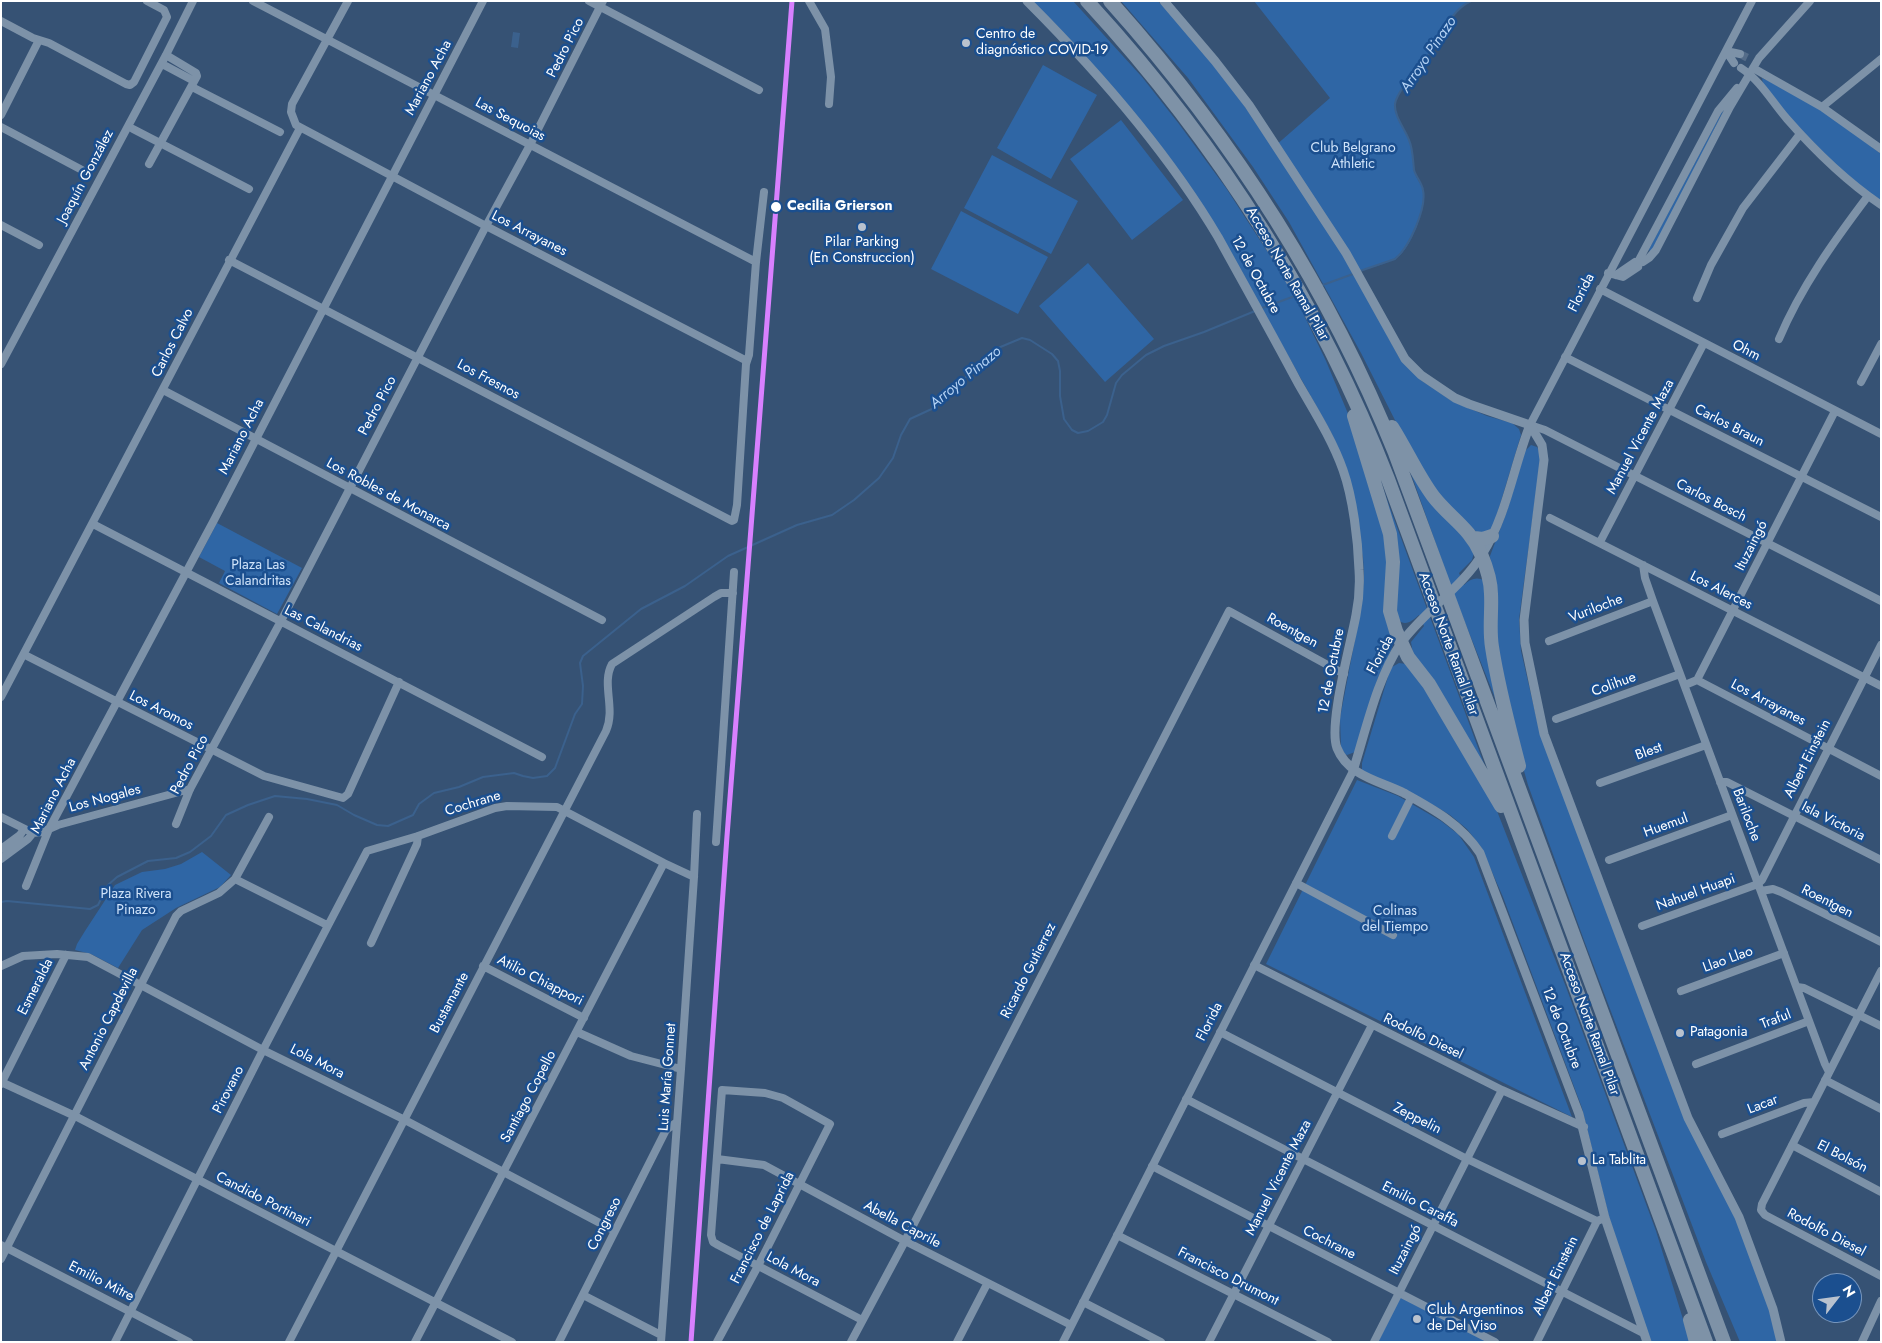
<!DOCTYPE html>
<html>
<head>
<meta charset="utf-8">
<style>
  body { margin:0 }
  #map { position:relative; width:1882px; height:1343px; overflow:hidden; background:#365274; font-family:Jost,sans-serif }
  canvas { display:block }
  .frame { position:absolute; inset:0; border:2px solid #fff; pointer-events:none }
  .north { position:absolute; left:1812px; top:1273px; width:50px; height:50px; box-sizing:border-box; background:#1b4f8f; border:1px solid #7695bc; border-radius:50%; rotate:60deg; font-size:14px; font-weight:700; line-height:20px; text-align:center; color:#fff }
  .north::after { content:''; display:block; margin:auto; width:18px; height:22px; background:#b9c2ce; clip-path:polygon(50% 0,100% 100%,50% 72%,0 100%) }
</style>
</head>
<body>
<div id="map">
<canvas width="1882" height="1343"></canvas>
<div class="frame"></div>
<div class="north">N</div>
</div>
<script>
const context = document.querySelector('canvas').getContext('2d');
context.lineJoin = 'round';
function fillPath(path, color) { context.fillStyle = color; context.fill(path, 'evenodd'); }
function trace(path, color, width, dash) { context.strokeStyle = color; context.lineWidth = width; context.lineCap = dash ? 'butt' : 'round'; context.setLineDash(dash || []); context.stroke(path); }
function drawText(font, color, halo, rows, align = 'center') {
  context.font = font + ' Jost,sans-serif'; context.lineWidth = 5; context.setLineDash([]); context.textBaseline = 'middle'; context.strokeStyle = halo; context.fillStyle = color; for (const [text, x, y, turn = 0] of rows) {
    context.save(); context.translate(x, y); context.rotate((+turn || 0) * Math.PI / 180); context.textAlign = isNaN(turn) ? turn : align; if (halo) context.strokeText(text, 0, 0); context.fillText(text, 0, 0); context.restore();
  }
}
fillPath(new Path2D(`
  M1031,1H1073L1142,77L1179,124L1226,188L1280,271L1302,311L1326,361L1354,428L1384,527L1393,642C1393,651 1381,670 1377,681C1369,704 1363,728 1355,752L1347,755L1345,754L1341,747L1340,718L1362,603L1364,575L1363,557L1332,434L1240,270L1181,174Z
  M1121,1H1158L1197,44L1239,98L1262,132L1344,255L1400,359L1422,381L1436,390L1450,400L1487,416L1512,423L1519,429L1521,435L1495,521L1490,531L1480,535L1442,501L1400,430L1361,353L1289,222L1253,167L1188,78Z
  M1254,1H1471C1451,11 1446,30 1434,47C1424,60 1398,89 1395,104C1393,117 1407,130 1410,142C1413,152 1413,162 1415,172C1416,180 1423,184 1424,193C1425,209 1412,244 1400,255C1391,263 1369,268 1357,272L1275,146L1330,98Z
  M1043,65L1097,95L1051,179L997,148Z
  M1762,78C1805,96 1845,125 1881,154V202L1843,173L1789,119L1763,84Z
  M1724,108H1725L1653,251L1650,252L1649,249Z
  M1121,120L1183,200L1132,240L1070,159Z
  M992,155L1078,201L1051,254L964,208Z
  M961,211L1048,257L1018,314L931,269Z
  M1088,263L1154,339L1105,382L1039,306Z
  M1531,445L1537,447L1541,455L1519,619L1521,651L1539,729L1676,1094L1733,1211L1766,1299L1778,1342H1740L1706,1262L1585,943L1528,785L1515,739L1497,655L1490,556L1507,511L1525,451Z
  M1402,448L1474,553L1472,560L1459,573L1464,585C1470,579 1477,576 1485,581L1499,708L1454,595Z
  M1383,489L1488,775L1413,654L1411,642L1424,626L1419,615C1413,620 1405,628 1398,619Z
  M217,523L302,568L277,614L219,583L225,571L199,557Z
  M1399,663L1406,664L1428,689L1497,811L1566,987L1656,1231L1690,1342H1650L1609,1217L1582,1108L1503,897L1481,847L1467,829L1450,815L1435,806L1370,776L1362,770V763L1390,670L1392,667Z
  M1357,780L1398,796L1441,821L1458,834L1474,857L1572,1117L1266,964Z
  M202,852L231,875L220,887L176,908L142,930L118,968L91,954L75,950L77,944L85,931L115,885L142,872L165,869L181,864Z
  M1401,1296L1488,1342H1378Z`), '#2f66a5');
fillPath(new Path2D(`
  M513,32L520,33L518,48L511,47Z`), '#3b618d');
trace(new Path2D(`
  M1360,271L1395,259C1409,248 1427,208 1423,190C1422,183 1416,177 1414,170C1413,160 1413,149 1409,140C1405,129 1394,116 1395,104C1397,89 1427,59 1436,45C1446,28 1452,10 1471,1
  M1320,286L1353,274
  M1262,308L1295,296
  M1,902L7,901L90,909L98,905L108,885L117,877L148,861L176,858L190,852L211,836L226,815L248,805L275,796L307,799L337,805L354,815L377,825L388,826L413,815L419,804L434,793L459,787L483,777L514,773L523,776L533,778L547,776L555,768L575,714L582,704L583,686L580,663L583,656L641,609L685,586L728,556L797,525L832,515L854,500L879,478L893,458L901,435L910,419L936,407L987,356L998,348L1022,338L1030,340L1052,354L1058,361L1060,371V396L1064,419L1072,430L1078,433L1088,431L1103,422L1107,415L1116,383L1122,375L1146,355L1164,346L1204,332L1255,311`), '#3b618d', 2);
trace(new Path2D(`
  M1740,54L1748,58`), '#546c89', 8, [8, 4]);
trace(new Path2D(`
  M253,1L756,262
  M348,1L292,104L291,112L296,125L486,226L747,361
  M589,1L759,90
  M809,1L825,29L831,77L829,104
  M1752,1L1530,425L1545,430L1881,601
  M1,21L33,38L49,43L126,84L130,85L134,82L167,17L164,10L147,1
  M1726,51L1734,63
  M1726,51L1740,54
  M164,65L194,81
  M1741,68C1761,81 1772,102 1787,119C1815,151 1846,181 1881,205
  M1753,68L1822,107L1881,149
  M192,87L280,132
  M1822,107L1881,59
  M1,115L39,40
  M1,127L82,170
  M133,129L249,189
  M149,164L197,76L196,73L166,55
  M1,225L39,245
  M1640,258L1718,111L1737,88
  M229,260L732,521L734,520L737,505L746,364L749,355L756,262L764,192
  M1643,262L1649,258L1656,250L1730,107L1759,58L1810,1
  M1608,273L1623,277L1638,267
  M1616,275L1635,262
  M1600,289L1881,434
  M1697,298L1711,265L1743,208L1800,134
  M1779,339C1801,287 1834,241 1868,196
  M1565,357L1881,517
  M1,364L166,55L193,1
  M1861,382L1881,344
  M163,390L602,620
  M1550,518L1881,686
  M93,524L542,757
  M1600,542L1704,343
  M1643,565L1645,578L1653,601L1825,1064L1829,1072
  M1549,641L1653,601
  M25,655L264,776L343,798L348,794L399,682
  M1697,680L1881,776
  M1685,685L1697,680L1835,411
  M1,697L300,128
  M1556,719L1680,674
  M1720,782H1727L1881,860
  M1600,783L1706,745
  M1,817L33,833L42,832L58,825L190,789
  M176,824L190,789L281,621L486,226L530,145L603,1
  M1392,836L1411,798
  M716,842L734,572
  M1,849L20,835L24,829
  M1,859L28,839L33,833
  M1609,860L1732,815
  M235,879L327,925
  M1296,883L1393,935
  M26,886L49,829L213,522L483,1
  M1761,891L1773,889L1781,892L1881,942
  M1642,926L1758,884L1762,880L1881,645
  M371,943L417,844L418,836
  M1254,965L1502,1090L1584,1127
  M1,966L23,956L57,954L88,957L263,1050L403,1119L615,1231
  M483,966L584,1018
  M1881,971L1762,1204L1761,1210L1765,1215L1881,1276
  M1797,987L1804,988L1881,1026
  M1681,991L1784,953
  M577,1032L631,1056L681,1069
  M1220,1032L1467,1159L1597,1221L1605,1218
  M1696,1064L1809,1021
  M1825,1080L1881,1109
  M1,1082L75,1116L512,1342
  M1,1084L66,955
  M1186,1099L1643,1333
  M1722,1134L1804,1103L1814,1102
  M1792,1145L1881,1192
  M717,1159L764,1165L905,1241L1071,1325
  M1152,1166L1495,1342
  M1117,1235L1328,1342
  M1,1245L189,1342
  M1,1259L176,916L181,911L219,893L235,879L269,817
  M583,1295L661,1335
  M1083,1302L1161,1342
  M115,1342L263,1050L367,851L418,836L495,808L507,806L557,807L664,863L694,877
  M289,1342L606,731C616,708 601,684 612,664L714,597L721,593H733
  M415,1342L664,863
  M559,1342L666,1130L677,1122
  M661,1342L681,1069L694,877L697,814
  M717,1342L758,1266L830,1124L783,1098L765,1093L722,1090L711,1235L713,1242L718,1245L862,1320
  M851,1342L905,1241L1229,611L1344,674
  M957,1342L987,1284
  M1063,1342L1353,771
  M1209,1342L1372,1025
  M1374,1342L1502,1090
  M1537,1342L1597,1221
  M1862,1342L1881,1301`), '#7d92a8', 8);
trace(new Path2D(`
  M1027,1C1098,72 1167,151 1218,237C1245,286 1272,334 1298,383C1314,411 1332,439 1343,470C1353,498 1358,540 1359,570C1360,585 1359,600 1356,615C1351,643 1328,725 1337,748C1348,776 1380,781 1404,793C1433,809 1461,824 1480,853L1579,1114L1605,1218L1647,1342
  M1164,1L1215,61L1249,105L1346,253L1405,359L1421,375L1455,398L1469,404L1530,425L1542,445L1544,460L1524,620L1525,643L1544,734L1688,1118L1739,1217L1773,1309L1781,1342
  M1353,771C1366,730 1377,678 1401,643C1425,610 1462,588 1483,553C1507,514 1513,468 1530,425`), '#7d92a8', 9);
trace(new Path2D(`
  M1087,1C1216,141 1319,302 1388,479L1706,1342
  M1110,1C1230,135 1328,286 1395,453L1724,1342
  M1354,416L1390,534L1393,562L1390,611L1396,631L1408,657L1429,684L1501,806
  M1392,427C1406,449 1418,476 1433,496C1449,517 1470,528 1481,554C1486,566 1491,580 1491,594C1492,612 1489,629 1492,647C1498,687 1509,727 1519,766
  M1474,538L1483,539L1492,536
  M1690,1320L1696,1342`), '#7e92a7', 14);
trace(new Path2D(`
  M691,1342L727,836L792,1`), '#d880ff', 5);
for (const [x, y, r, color] of [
  [966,43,5,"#b9c2ce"],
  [776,207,6,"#fff"],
  [862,227,5,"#b9c2ce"],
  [1680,1033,5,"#b9c2ce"],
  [1582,1161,5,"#b9c2ce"],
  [1417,1319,5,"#b9c2ce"]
]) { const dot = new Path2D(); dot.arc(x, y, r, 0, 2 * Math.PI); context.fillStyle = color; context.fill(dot); trace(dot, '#1b4f8f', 2); }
drawText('14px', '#fff', '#1b4f8f', [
  ["Centro de",976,35],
  ["diagnóstico COVID-19",976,51],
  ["Pilar Parking",862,243,"center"],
  ["(En Construccion)",862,259,"center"],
  ["Patagonia",1690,1033],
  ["La Tablita",1592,1161],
  ["Club Argentinos",1427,1311],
  ["de Del Viso",1427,1327]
], 'left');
drawText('14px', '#fff', '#1b4f8f', [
  ["Pedro Pico",566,48,-63],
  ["Mariano Acha",429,78,-62],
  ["Las Sequoias",510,120,28],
  ["Joaquín González",86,177,-62],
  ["Los Arrayanes",529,234,27],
  ["Acceso Norte Ramal Pilar",1287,274,60],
  ["12 de Octubre",1255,275,61],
  ["Florida",1582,293,-63],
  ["Carlos Calvo",173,343,-63],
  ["Ohm",1746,351,27],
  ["Los Fresnos",488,380,28],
  ["Pedro Pico",378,406,-62],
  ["Carlos Braun",1729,426,27],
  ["Mariano Acha",242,437,-63],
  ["Manuel Vicente Maza",1641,437,-62],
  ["Los Robles de Monarca",388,495,28],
  ["Carlos Bosch",1711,501,27],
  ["Ituzaingó",1752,546,-63],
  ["Los Alerces",1721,591,27],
  ["Vuriloche",1596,609,-21],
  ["Las Calandrias",323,629,27],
  ["Roentgen",1292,631,29],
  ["Acceso Norte Ramal Pilar",1448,644,70],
  ["Florida",1381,655,-62],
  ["12 de Octubre",1332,671,-79],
  ["Colihue",1614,685,-20],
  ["Los Arrayanes",1768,703,28],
  ["Los Aromos",161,711,27],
  ["Blest",1649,752,-20],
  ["Albert Einstein",1808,759,-63],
  ["Pedro Pico",190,765,-62],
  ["Mariano Acha",54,796,-63],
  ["Los Nogales",105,799,-15],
  ["Cochrane",473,804,-17],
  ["Bariloche",1746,815,69],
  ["Isla Victoria",1833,822,27],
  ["Huemul",1666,826,-20],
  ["Nahuel Huapi",1696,893,-20],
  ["Roentgen",1827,902,27],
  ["Llao Llao",1728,960,-20],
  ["Ricardo Gutierrez",1029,971,-63],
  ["Atilio Chiappori",540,981,27],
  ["Esmeralda",36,987,-63],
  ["Bustamante",450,1003,-62],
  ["Antonio Capdevilla",109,1019,-63],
  ["Traful",1776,1020,-21],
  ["Florida",1210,1022,-63],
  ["Acceso Norte Ramal Pilar",1589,1024,70],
  ["12 de Octubre",1561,1028,69],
  ["Rodolfo Diesel",1423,1037,26],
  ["Lola Mora",317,1062,27],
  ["Luis María Gonnet",668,1077,-86],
  ["Pirovano",229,1090,-63],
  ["Santiago Copello",529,1097,-62],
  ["Lacar",1763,1105,-21],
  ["Zeppelin",1417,1119,27],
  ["El Bolsón",1842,1157,27],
  ["Manuel Vicente Maza",1279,1178,-63],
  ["Candido Portinari",263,1200,27],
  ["Emilio Caraffa",1420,1205,27],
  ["Congreso",605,1224,-63],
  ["Abella Caprile",902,1225,28],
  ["Francisco de Laprida",763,1228,-63],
  ["Rodolfo Diesel",1826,1233,28],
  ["Cochrane",1329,1243,27],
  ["Ituzaingó",1406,1250,-63],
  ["Lola Mora",793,1270,28],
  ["Albert Einstein",1556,1276,-64],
  ["Francisco Drumont",1228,1277,27],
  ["Emilio Mitre",101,1282,27]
]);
drawText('14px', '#cfe3fa', '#1b4f8f', [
  ["Club Belgrano",1353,149],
  ["Athletic",1353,165],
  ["Plaza Las",258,566],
  ["Calandritas",258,582],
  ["Plaza Rivera",136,895],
  ["Pinazo",136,911],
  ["Colinas",1395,912],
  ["del Tiempo",1395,928]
]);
drawText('bold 14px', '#fff', '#1b4f8f', [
  ["Cecilia Grierson",787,207]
], 'left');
drawText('italic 15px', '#b5d3f5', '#1b4f8f', [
  ["Arroyo Pinazo",1429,55,-56],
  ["Arroyo Pinazo",966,378,-40]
]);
</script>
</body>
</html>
